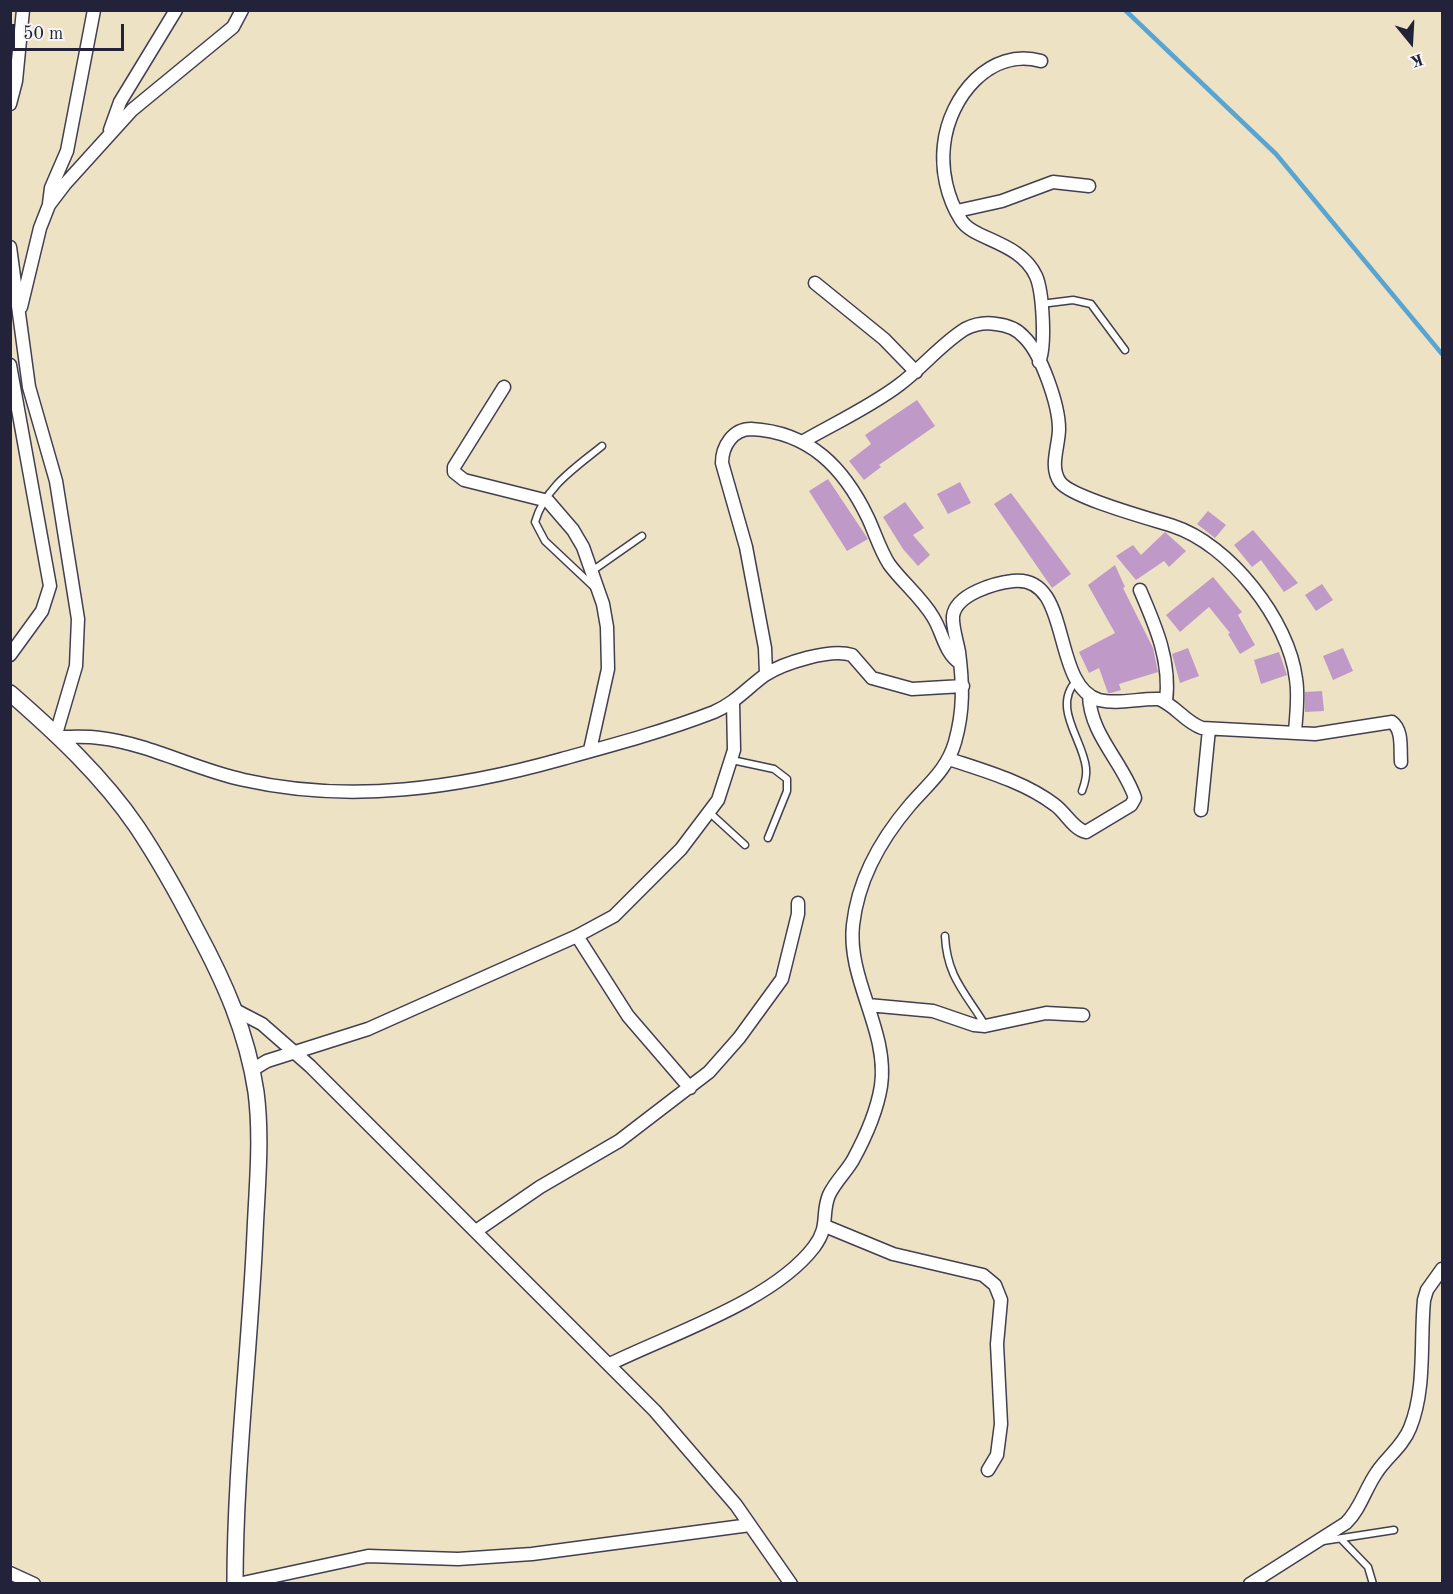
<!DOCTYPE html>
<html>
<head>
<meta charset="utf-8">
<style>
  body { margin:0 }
  #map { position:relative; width:1453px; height:1594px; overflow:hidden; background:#eee2c4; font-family:"Old Standard TT",serif }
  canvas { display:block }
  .frame { position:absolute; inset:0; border:12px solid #22223b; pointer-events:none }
  .north { position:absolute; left:1381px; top:12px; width:60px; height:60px; -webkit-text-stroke:4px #f6f6f2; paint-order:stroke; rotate:162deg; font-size:16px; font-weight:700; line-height:24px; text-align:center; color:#22223b }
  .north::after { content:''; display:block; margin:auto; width:21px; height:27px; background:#22223b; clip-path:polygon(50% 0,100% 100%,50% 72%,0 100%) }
  .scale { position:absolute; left:12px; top:24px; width:112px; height:27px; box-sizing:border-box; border:3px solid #22223b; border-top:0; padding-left:8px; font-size:18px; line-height:21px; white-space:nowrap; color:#22223b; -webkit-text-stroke:4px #f6f6f2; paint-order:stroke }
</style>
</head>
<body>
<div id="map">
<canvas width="1453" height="1594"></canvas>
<div class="frame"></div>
<div class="north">K</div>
<div class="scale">50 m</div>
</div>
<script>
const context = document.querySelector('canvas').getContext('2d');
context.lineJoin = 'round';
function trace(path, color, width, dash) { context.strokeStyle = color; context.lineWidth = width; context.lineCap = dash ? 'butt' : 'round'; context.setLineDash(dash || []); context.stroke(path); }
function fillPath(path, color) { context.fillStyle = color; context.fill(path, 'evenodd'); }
trace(new Path2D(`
  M1125,10L1276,154L1442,354`), '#59a5d1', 4.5);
fillPath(new Path2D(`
  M917,400L935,426L879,465L881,467L864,480L849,461L871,444L865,435Z
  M828,479L868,539L847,551L809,491Z
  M960,482L971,503L948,514L937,494Z
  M1011,493L1071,574L1052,588L994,504Z
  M905,502L924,528L913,535L930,555L918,566L903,549L883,517Z
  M1208,511L1226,525L1215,538L1197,524Z
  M1253,530L1298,583L1284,592L1261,560L1252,567L1234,545Z
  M1165,532L1186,551L1169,567L1164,561L1136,580L1116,556L1133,545L1141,555Z
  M1115,565L1125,587L1123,588L1153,648L1158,672L1119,684L1121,690L1111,693H1108L1099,668L1089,673L1079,652L1115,633L1088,585Z
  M1213,577L1242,612L1238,615L1255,645L1240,654L1228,634L1230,633L1209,607L1180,632L1166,615Z
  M1322,584L1333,600L1316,611L1305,595Z
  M1188,648L1199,676L1180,683L1172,654Z
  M1343,648L1353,671L1333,680L1323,656Z
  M1279,652L1287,675L1261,684L1254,660Z
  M1322,691L1324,711L1305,712V692Z`), '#bf99c8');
const service = new Path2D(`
  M1041,304L1073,300L1091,304L1125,350
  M592,571L642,536
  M595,588L545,541L535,522C545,487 575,468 602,446
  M1077,680C1051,707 1083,739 1086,768C1087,776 1085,783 1082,791
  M732,760L774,769L787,779V791L768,838
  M710,813L745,845
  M945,936C947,977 965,992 985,1025
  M1341,1539L1368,1567L1373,1584
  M1323,1541L1394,1530`);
const minor = new Path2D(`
  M10,104L16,81L23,10
  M110,130L120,102L176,10
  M49,204L51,188L67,151L94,10
  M957,211L1002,201L1053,182L1089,186
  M10,247L29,387L56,481L78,619L76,666L56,734
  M815,283L884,339L916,372
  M21,307L40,228L49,205L65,184L132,110L233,27L242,10
  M1039,362C1046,347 1043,292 1036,276C1020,241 973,240 961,220C947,198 941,170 944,145C949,97 990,47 1041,61
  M10,365L50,586L42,611L10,655
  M504,387L454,467V472L464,480L548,501L573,530L583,547L603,604L607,627L608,669L590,750
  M802,442C833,424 870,407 899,385C922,368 941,344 965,329C975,324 985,322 996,324C1006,325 1017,329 1024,337C1041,353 1059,405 1059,429C1059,446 1049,467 1060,482C1072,498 1151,519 1173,526C1229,544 1289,620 1296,679C1299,697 1296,715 1295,733
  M1140,590C1156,627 1171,661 1166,702
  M766,674L765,648L746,547L722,463C722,446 733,429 751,429C810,432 844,468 868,518C875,533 880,550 889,564C902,582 921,597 933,617C943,633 944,652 960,663
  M60,737C73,737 87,736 100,738C150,744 196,770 244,780C350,804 459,788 562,759C613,745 665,731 714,712C735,703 747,688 765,675C783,663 831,648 852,655L872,678L912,689L963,686
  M949,759C985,771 1025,782 1055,805C1066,813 1073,829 1086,832L1131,805L1135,798C1123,762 1090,735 1089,695
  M1201,810L1209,729
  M577,936L628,1016L690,1088
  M868,1005L933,1011L974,1025L985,1026L1046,1013L1083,1015
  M237,1011L262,1024L310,1066L655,1411L736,1505L791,1584
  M252,1070L267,1061L368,1029L577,936L614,916L681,849L718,800L734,750L733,702
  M825,1226L893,1254L983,1275L995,1285L1001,1300L997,1344L1001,1424L997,1455L988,1470
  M476,1231L540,1187L619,1141L709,1072L739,1038L782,979L798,914V903
  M610,1364C671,1334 773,1301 814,1247C830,1226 821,1214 829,1195C835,1182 846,1172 853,1160C865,1138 877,1111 881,1086C889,1031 847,980 853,925C858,880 881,839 910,805C928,784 947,770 955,742C964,710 963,684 959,652C957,641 952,626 953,616C956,594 995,583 1013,581C1073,574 1050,685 1099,700C1118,705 1140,698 1159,699C1176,706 1185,722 1202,728L1315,734L1392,722C1403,730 1400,749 1401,762
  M10,1573L34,1584
  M238,1584L368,1556L458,1559L532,1554L750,1525
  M1250,1584L1346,1523C1361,1508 1365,1489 1377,1472C1387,1457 1403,1446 1410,1428C1426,1389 1420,1342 1424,1300L1427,1290L1442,1269`);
const tertiary = new Path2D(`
  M10,693C56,733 103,777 137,827C159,860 178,894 196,929C224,981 247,1032 256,1092C262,1138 257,1187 255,1233C250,1350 235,1466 235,1584`);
trace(service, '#413f50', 9);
trace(minor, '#413f50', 15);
trace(tertiary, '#413f50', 18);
trace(service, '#fff', 6);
trace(minor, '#fff', 12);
trace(tertiary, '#fff', 15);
</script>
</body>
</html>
